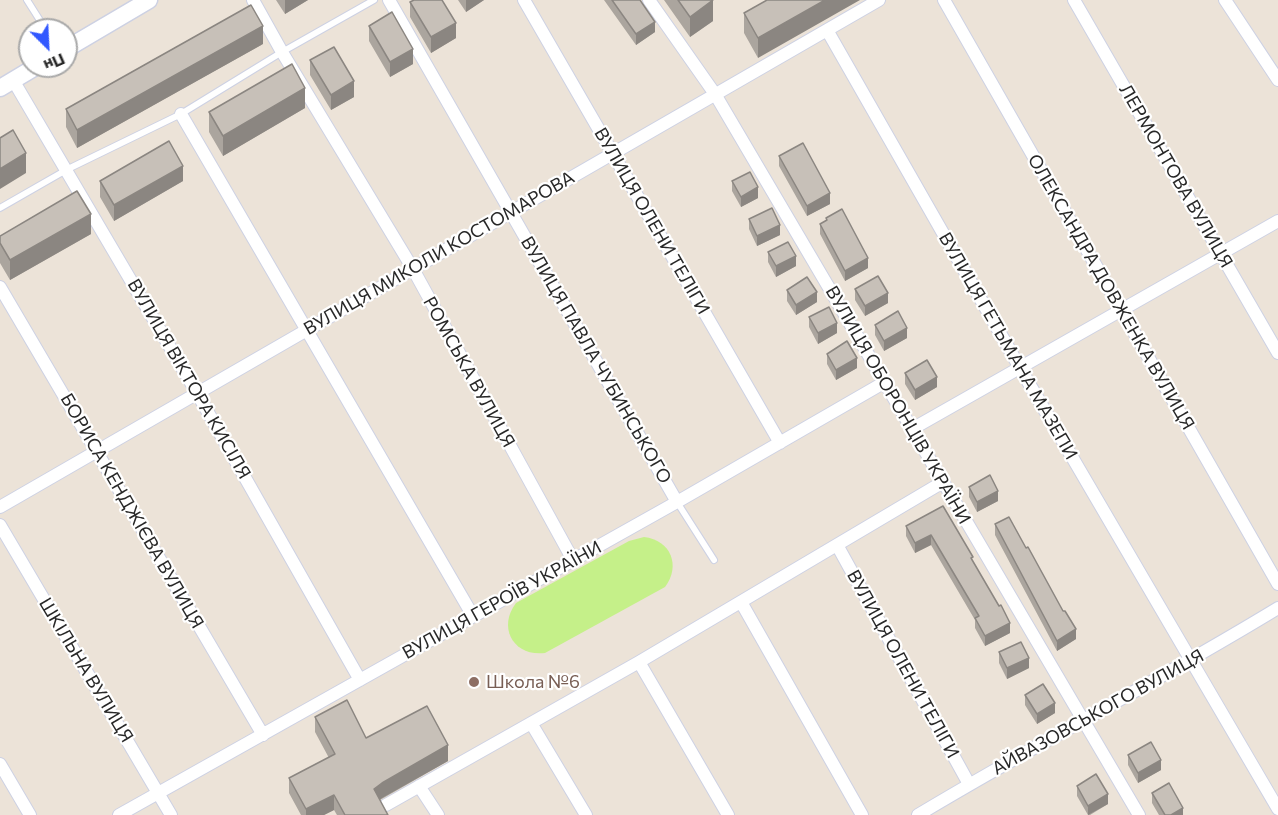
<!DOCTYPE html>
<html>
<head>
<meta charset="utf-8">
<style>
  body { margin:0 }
  #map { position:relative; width:1278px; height:815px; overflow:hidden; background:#ece3d8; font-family:Commissioner,sans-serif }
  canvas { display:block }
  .north { position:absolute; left:18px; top:18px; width:60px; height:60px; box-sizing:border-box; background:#fff; border:2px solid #a9a9a9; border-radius:50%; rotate:156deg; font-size:16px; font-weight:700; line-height:24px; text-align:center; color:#282828 }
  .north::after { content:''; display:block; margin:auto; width:21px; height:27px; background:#3258ff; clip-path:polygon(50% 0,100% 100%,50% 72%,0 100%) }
</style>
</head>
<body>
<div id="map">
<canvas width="1278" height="815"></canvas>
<div class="north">Пн</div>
</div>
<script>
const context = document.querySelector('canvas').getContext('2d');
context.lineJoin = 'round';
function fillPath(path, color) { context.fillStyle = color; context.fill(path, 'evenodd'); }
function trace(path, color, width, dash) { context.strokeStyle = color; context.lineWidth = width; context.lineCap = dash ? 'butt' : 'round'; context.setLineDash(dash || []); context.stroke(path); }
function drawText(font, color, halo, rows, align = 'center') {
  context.font = font + ' Commissioner,sans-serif'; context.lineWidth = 4.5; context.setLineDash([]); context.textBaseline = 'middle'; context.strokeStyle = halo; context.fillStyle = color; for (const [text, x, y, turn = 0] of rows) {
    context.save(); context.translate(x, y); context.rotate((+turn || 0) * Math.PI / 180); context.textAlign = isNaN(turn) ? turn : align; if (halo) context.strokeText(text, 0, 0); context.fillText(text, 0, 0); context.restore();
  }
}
fillPath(new Path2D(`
  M644,537C671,540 681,566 665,587L545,653C514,657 497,628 516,603L629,541Z`), '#c5f089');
const lane = new Path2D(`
  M27,0L46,30
  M0,208L68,169L181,114L282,52L374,0
  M677,502L714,560`);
const street = new Path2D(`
  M253,0L282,52L413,269L573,560
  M389,0L677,502
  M524,0L780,443
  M649,0L715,94L1139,815
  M944,0L1278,584
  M1074,0L1278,353
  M1225,0L1278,80
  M827,30L1020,368L1278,809
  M13,80L197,393L360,680
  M181,114L473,616
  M0,287L263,735
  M912,429L1278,221
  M0,507L879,0
  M0,525L171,815
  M837,545L969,784
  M741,602L862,815
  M639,662L728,815
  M531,723L586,815
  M0,764L30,815
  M419,786L438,815
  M386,805L639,662L943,482
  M119,815L677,502L885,382
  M918,815C1036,744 1160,680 1278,608`);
const secondary = new Path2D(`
  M66,49L149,0
  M0,88L37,66`);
trace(lane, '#cdd1e3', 8);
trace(street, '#cdd1e3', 14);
trace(secondary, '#cdd1e3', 19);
trace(lane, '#fff', 6);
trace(street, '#fff', 12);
trace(secondary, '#fff', 16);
fillPath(new Path2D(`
  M276,0H308L285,14Z
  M458,0H484L466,12Z
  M604,0H640L655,32L636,45Z
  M664,0H713V21L690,37Z
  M767,0L758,58L744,33V13Z
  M410,2L456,38L431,53L410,17Z
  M369,26L413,64L390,77L369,41Z
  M263,44L77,148L66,127V109Z
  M310,60L354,97L331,110L310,75Z
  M305,108L223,156L209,132V112Z
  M779,156L830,204L807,216L779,166Z
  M100,181H183L114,221L100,197Z
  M732,181L758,198L741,207L732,191Z
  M826,218L868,268L845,281L820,234V224L826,221Z
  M749,219L780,235L757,246L749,229Z
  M91,234L10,280L0,263V236Z
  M768,252L796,266L776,277L768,262Z
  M855,289L888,303L865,316L855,300Z
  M787,290L817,302L796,315L787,301Z
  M809,317L837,333L818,344L809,327Z
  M875,325L907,338L884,351L875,335Z
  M827,354L857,368L836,380L827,364Z
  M905,373L937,387L915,400L905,384Z
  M969,487L998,501L977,512L969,497Z
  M943,506L1010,633L985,646L975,628V620L931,545L915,553L906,536V526Z
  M995,524L1076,639L1057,651L995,535Z
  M999,652L1029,668L1007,679L999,663Z
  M1025,695L1055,713L1037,724L1025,705Z
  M315,717L366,738L448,761L380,800L388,815H337L334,810L324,815H301L289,793V778L329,758L315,732Z
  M1128,755L1161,770L1138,783L1128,765Z
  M1077,786L1108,804L1090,815H1088L1077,796Z
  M1152,793L1183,815H1159L1152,803Z`), '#aba59e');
fillPath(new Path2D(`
  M285,0H308L285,14Z
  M466,0H484L466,12Z
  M713,0V21L690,37V17Z
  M825,0H860L758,58V38Z
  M655,22V32L636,45V34Z
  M456,23V38L431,53V37Z
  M263,26V44L77,148V130Z
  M413,49V64L390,77V62Z
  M354,81V97L331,110V95Z
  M305,88V108L223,156V136Z
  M26,153V173L0,189V169Z
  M183,166V181L114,221V205Z
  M758,187V198L741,207V197Z
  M830,193V204L807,216V206Z
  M91,214V234L10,280V260Z
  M780,225V235L757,246V236Z
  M796,256V266L776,277V266Z
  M868,258V268L845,281V271Z
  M817,292V302L796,315V305Z
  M888,293V303L865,316V306Z
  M837,323V333L818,344V333Z
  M907,328V338L884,351V341Z
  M857,358V368L836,380V370Z
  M937,377V387L915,400V390Z
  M998,491V501L977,512V502Z
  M931,535V545L915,553V543Z
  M1010,623V633L985,646V636Z
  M1076,629V639L1057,651V641Z
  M1029,658V668L1007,679V668Z
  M1055,703V713L1037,724V714Z
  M448,745V761L382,798L374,804V789L382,783Z
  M1161,760V770L1138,783V773Z
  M1108,794V804L1088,815V806Z
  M334,795V810L324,815H306V809Z
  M1183,808V815H1171Z`), '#8b8681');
const building = new Path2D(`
  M414,0H442L456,23L431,37L410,2Z
  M612,0H640L655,22L636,34Z
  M678,0H713L690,17Z
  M767,0H825L758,38L744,13Z
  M251,5L263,26L77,130L66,109Z
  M392,12L413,49L390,62L369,26Z
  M334,47L354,81L331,95L310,60Z
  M292,64L305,88L223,136L209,112Z
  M13,130L26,153L0,169V138Z
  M169,141L183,166L114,205L100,181Z
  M803,143L830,193L807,206L779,156Z
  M750,172L758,187L741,197L732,181Z
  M77,191L91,214L10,260L0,243V236Z
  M772,208L780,225L757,236L749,219Z
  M842,209L868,258L845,271L820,224L827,220L826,218Z
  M788,242L796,256L776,266L768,252Z
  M878,276L888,293L865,306L855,289Z
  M807,277L817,292L796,305L787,290Z
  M829,307L837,323L818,333L809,317Z
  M898,311L907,328L884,341L875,325Z
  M847,341L857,358L836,370L827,354Z
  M927,360L937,377L915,390L905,373Z
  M990,475L998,491L977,502L969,487Z
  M943,506L973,557L971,558L999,606L1001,605L1010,623L985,636L975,618L979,616L931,535L915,543L906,526Z
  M1009,517L1026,548L1028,547L1063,611H1065L1076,629L1057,641L995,524Z
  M1021,642L1029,658L1007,668L999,652Z
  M1043,684L1055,703L1037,714L1025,695Z
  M347,700L366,738L427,706L448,745L382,783L374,789L388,815H345L334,795L306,809L289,778L335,754L315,717Z
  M1151,742L1161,760L1138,773L1128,755Z
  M1096,774L1108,794L1088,806L1077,786Z
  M1169,783L1183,808L1171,815H1165L1152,793Z`);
fillPath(building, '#c7c0b8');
trace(building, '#8b8681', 1.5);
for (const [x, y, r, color] of [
  [474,682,6,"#8d6e63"]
]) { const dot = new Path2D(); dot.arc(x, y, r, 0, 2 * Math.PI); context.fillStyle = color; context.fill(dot); trace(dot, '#fff', 2); }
drawText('18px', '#282828', '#fff', [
  ["ЛЕРМОНТОВА ВУЛИЦЯ",1176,176,60],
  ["ВУЛИЦЯ ОЛЕНИ ТЕЛІГИ",652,221,60],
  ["ВУЛИЦЯ МИКОЛИ КОСТОМАРОВА",439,253,-30],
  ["ОЛЕКСАНДРА ДОВЖЕНКА ВУЛИЦЯ",1111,292,60],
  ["ВУЛИЦЯ ГЕТЬМАНА МАЗЕПИ",1008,346,60],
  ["ВУЛИЦЯ ПАВЛА ЧУБИНСЬКОГО",596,360,60],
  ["РОМСЬКА ВУЛИЦЯ",469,372,61],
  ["ВУЛИЦЯ ВІКТОРА КИСІЛЯ",189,379,60],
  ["ВУЛИЦЯ ОБОРОНЦІВ УКРАЇНИ",898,405,60],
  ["БОРИСА КЕНДЖІЄВА ВУЛИЦЯ",132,511,60],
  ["ВУЛИЦЯ ГЕРОЇВ УКРАЇНИ",502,600,-29],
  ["ВУЛИЦЯ ОЛЕНИ ТЕЛІГИ",903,664,61],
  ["ШКІЛЬНА ВУЛИЦЯ",86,670,59],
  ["АЙВАЗОВСЬКОГО ВУЛИЦЯ",1098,712,-29]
]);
drawText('18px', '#785e54', '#fff', [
  ["Школа №6",486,682]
], 'left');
</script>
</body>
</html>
